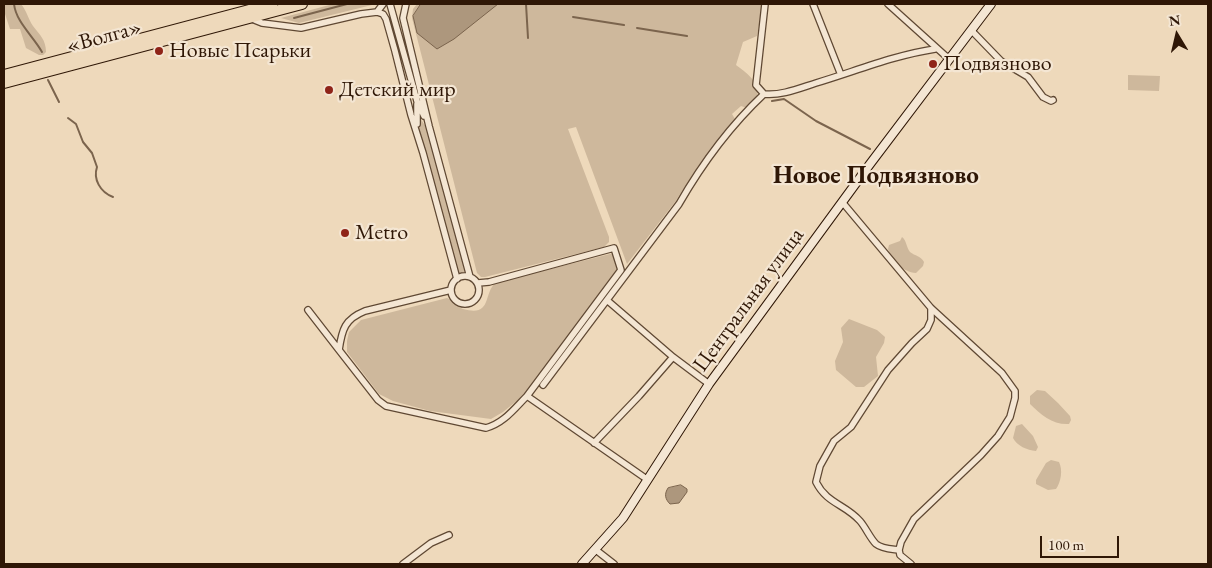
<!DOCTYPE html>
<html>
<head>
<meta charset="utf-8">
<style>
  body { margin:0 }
  #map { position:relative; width:1212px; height:568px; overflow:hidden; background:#eed9bb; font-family:"EB Garamond",serif }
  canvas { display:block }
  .frame { position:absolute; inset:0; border:5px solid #2f1706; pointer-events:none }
  .north { position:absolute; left:1152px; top:10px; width:50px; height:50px; -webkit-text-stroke:4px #f4e6d3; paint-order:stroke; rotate:351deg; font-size:14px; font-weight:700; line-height:20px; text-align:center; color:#2f1706 }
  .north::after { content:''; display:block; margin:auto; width:18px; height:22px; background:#2f1706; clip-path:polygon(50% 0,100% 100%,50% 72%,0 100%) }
  .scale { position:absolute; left:1040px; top:536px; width:79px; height:22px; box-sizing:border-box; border:2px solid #2f1706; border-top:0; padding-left:6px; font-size:15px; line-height:18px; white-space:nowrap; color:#2f1706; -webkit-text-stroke:4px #f4e6d3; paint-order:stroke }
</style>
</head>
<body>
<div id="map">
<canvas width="1212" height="568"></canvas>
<div class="frame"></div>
<div class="north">N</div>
<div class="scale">100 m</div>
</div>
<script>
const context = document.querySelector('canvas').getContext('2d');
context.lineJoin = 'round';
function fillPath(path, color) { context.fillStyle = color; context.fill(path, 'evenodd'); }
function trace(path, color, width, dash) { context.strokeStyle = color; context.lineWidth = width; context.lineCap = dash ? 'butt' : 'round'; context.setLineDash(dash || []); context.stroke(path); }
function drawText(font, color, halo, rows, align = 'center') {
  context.font = font + ' "EB Garamond",serif'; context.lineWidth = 4.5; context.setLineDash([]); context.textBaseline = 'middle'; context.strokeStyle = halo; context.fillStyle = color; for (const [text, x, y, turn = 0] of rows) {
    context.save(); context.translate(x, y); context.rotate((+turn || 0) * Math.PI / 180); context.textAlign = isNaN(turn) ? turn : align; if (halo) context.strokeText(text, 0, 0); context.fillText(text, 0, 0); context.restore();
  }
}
fillPath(new Path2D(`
  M4,4H21C27,11 28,19 33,26C40,35 46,40 46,52L43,55H39L26,48L20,29H10L4,11Z
  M333,4H376L299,23L281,18Z
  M417,4H763L757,36L743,42L736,65C744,71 762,83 757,96C755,100 750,105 747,108L741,106L732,114L735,119L699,165L675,202L627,264L576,127L568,129L609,237V242L604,247L485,277H481L477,273L412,18L413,9Z
  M1128,75L1160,76L1159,91L1128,90Z
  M420,118L426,127L466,272L458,274L419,129Z
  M902,237C907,241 906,247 910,252C915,256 921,256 924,262L923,266L916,273C903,272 892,261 888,249L889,245L900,241Z
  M610,254H613L620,268L616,274L524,395L503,412L491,419L430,411L393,401L379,394L347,352V341L349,332L361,320L447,298C454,300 456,307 463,309C492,317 483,295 495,283Z
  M849,319L877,330L885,337L884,343L876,357L878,376L864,387H856L836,370L835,361L843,342L841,328Z
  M1037,390L1045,391L1058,403L1070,416L1071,420L1069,424C1053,425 1041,415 1030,404V396Z
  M1022,424L1033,436L1038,447L1036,451C1027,450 1017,446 1013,438L1016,426Z
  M1051,460L1059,462C1063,470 1061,482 1056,489L1048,490L1036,484V480L1046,463Z`), '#ceb89c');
const water = new Path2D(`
  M421,4H498L454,39L437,49L417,33L413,16Z
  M681,485L687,489V492L679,503L670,504C665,499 664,494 668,488Z`);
fillPath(water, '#ad977d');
trace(water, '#7b644d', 1);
trace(new Path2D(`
  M14,4C16,22 33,36 42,52
  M526,4L528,38
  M573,17L624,25
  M294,18L347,4
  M637,28L687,36
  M48,80L59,102
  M772,101L784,99L816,121L870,149
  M68,118L76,124L83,142L92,153L97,167C93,179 100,192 113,197`), '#7b644d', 2);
const street = new Path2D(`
  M390,4L417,101L424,116
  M406,4L403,18L429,126L470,277
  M765,4L756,85L764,94C781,96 800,88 816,83C856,71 895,55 935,49
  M813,4L841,75
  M888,4L949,59
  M377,12L383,4
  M252,19L262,23L301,28L361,14L377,12L383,14L386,19L395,51L411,115L423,153L457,279
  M971,30L1001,61L1028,77L1043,97L1051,101L1053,100
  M417,104V124
  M843,203L931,308L1002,373L1015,391V398L1010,417L998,436L981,455L914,519L901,542L899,550L900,555L911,564
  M451 290a14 14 0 1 1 28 0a14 14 0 1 1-28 0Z
  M478,283L489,282L614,248L621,270L527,396
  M608,301L673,357L709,384
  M308,310L339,350C342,329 345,319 365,311L451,290
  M339,350L378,400L386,406L486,428C504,423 514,409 527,396L648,480
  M543,385L679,204C702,164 730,126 764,94
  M594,443L639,396L673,357
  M596,550L614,564
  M899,550C892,549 882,549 876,544C870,538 866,528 860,521C845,504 827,504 816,482L820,466L834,441L851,427L888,370L912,343L927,329L931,320V308
  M403,564L431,543L449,535`);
const secondary = new Path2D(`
  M582,564L623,518L709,384L870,164L991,4`);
const highway = new Path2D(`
  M4,75L272,4
  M4,83L302,4`);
trace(street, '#5f4833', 8);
trace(secondary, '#2f1706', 10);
trace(highway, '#2f1706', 12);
trace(street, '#f4e6d3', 5.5);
trace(secondary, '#f4e6d3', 8);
trace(highway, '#eed9bb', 10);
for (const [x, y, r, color] of [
  [159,51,5,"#8f2418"],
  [933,64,5,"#8f2418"],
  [329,90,5,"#8f2418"],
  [345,233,5,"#8f2418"]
]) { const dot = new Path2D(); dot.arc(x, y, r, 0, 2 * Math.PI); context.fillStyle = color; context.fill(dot); trace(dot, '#f4e6d3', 2); }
drawText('22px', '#2f1706', '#f4e6d3', [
  ["«Волга»",104,37,-15],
  ["Центральная улица",749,300,-54]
]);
drawText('22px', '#2f1706', '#f4e6d3', [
  ["Новые Псарьки",169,51],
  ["Подвязново",943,64],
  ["Детский мир",339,90],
  ["Metro",355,233]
], 'left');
drawText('bold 25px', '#2f1706', '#f4e6d3', [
  ["Новое Подвязново",876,176]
]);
</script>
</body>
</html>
